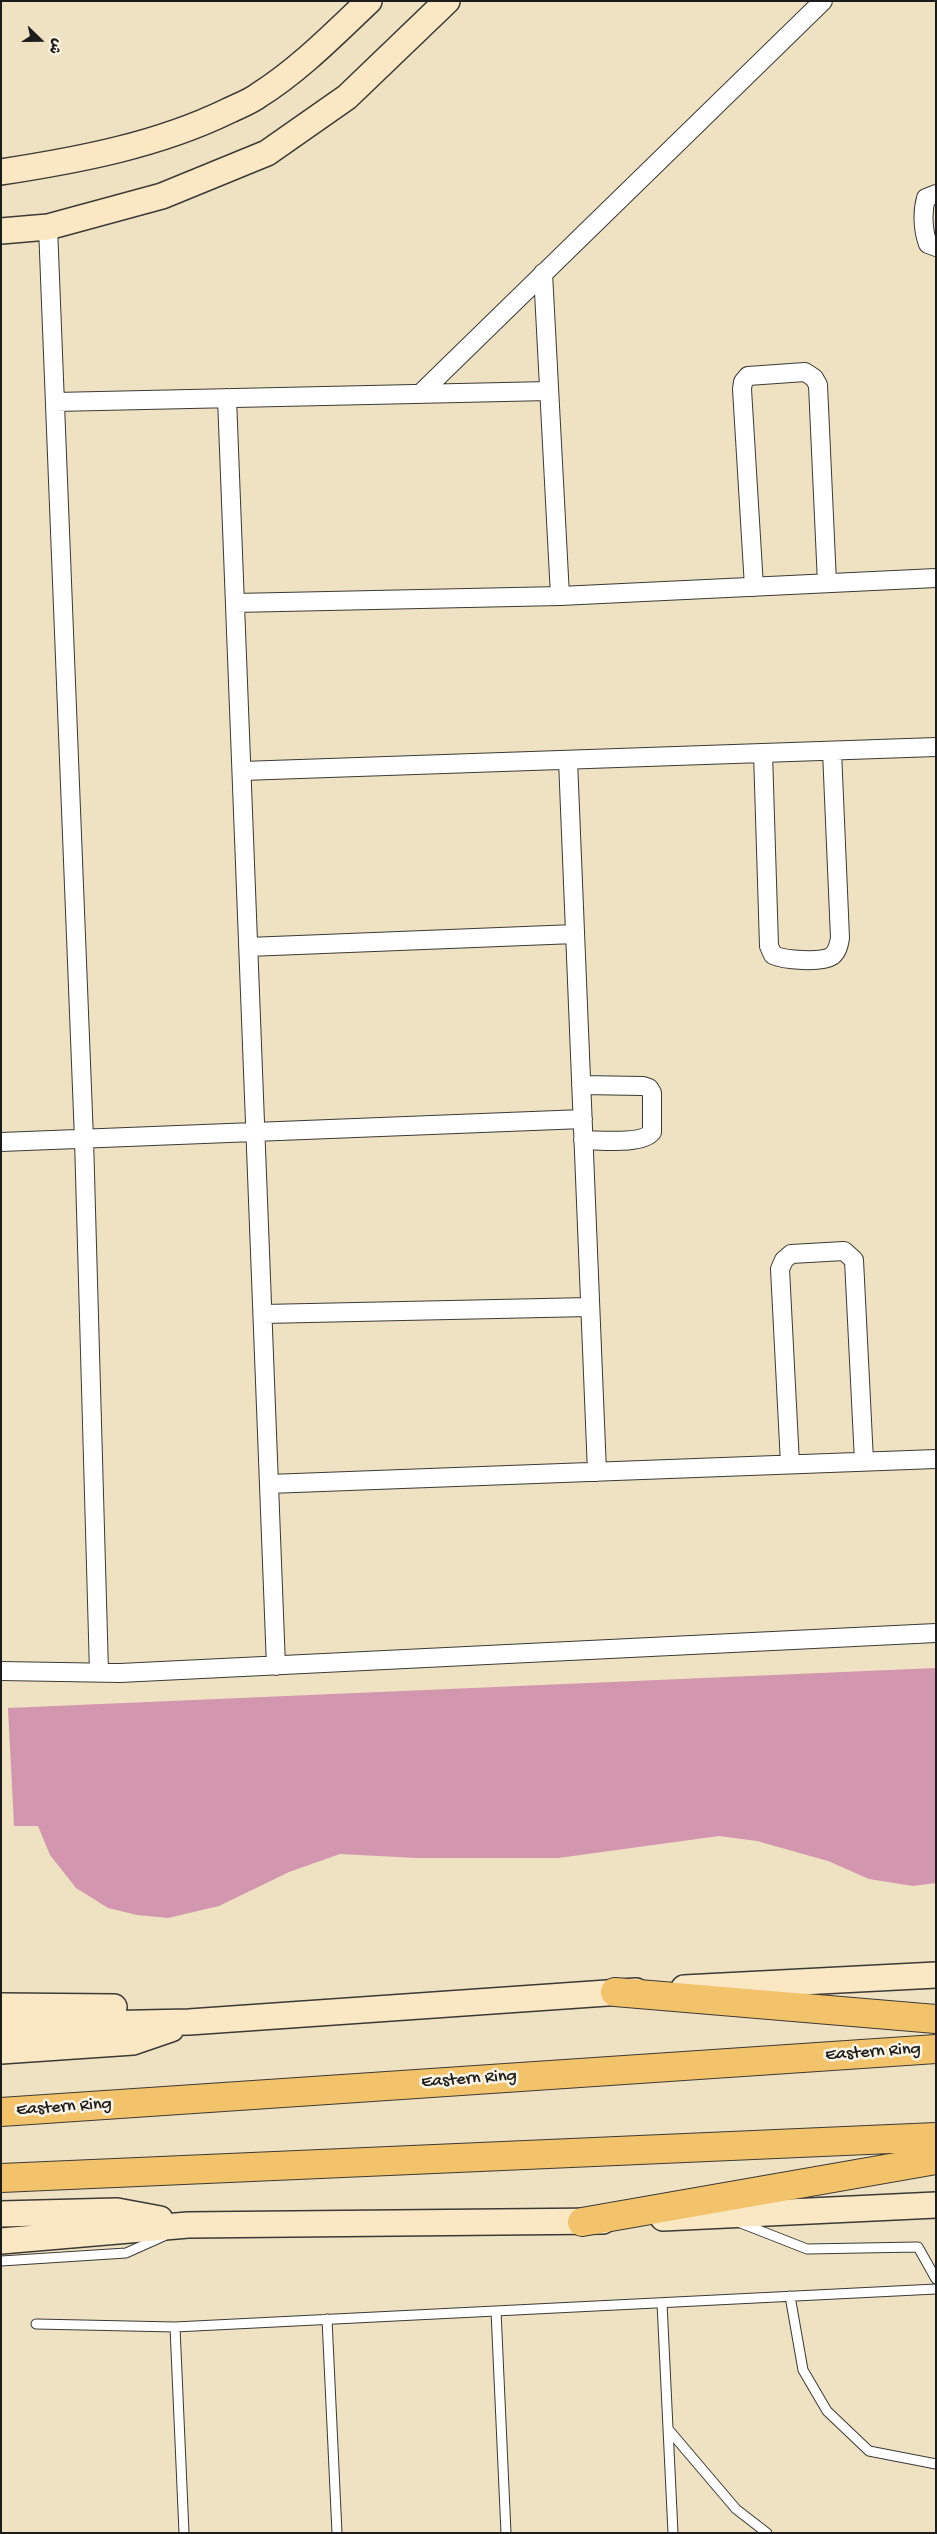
<!DOCTYPE html>
<html>
<head>
<meta charset="utf-8">
<style>
  body { margin:0 }
  #map { position:relative; width:937px; height:2534px; overflow:hidden; background:#efe2c2; font-family:"Gochi Hand","Playpen Sans Arabic",sans-serif }
  canvas { display:block }
  .frame { position:absolute; inset:0; border:2px solid #1c1c1c; pointer-events:none }
  .north { position:absolute; left:15px; top:15px; width:50px; height:50px; -webkit-text-stroke:4px #fcf5e5; paint-order:stroke; rotate:112deg; font-size:14px; font-weight:700; line-height:20px; text-align:center; color:#1c1c1c }
  .north::after { content:''; display:block; margin:auto; width:18px; height:22px; background:#1c1c1c; clip-path:polygon(50% 0,100% 100%,50% 72%,0 100%) }
</style>
</head>
<body>
<div id="map">
<canvas width="937" height="2534"></canvas>
<div class="frame"></div>
<div class="north">ش</div>
</div>
<script>
const context = document.querySelector('canvas').getContext('2d');
context.lineJoin = 'round';
function fillPath(path, color) { context.fillStyle = color; context.fill(path, 'evenodd'); }
function trace(path, color, width, dash) { context.strokeStyle = color; context.lineWidth = width; context.lineCap = dash ? 'butt' : 'round'; context.setLineDash(dash || []); context.stroke(path); }
function drawText(font, color, halo, rows, align = 'center') {
  context.font = font + ' "Gochi Hand",sans-serif'; context.lineWidth = 5; context.setLineDash([]); context.textBaseline = 'middle'; context.strokeStyle = halo; context.fillStyle = color; for (const [text, x, y, turn = 0] of rows) {
    context.save(); context.translate(x, y); context.rotate((+turn || 0) * Math.PI / 180); context.textAlign = isNaN(turn) ? turn : align; if (halo) context.strokeText(text, 0, 0); context.fillText(text, 0, 0); context.restore();
  }
}
fillPath(new Path2D(`
  M936,1668V1883L913,1886L869,1879L828,1861L757,1841L719,1836L558,1858H416L340,1854L289,1872L219,1906L168,1918L137,1915L108,1908L76,1888L50,1855L38,1826H14L8,1708Z`), '#d396af');
const lane = new Path2D(`
  M738,2222L807,2249L918,2247L936,2279
  M1,2261L126,2253L164,2236
  M790,2296L803,2370L827,2411L869,2451L936,2464
  M662,2303L673,2533
  M496,2311L506,2533
  M327,2319L337,2533
  M36,2324L175,2327
  M668,2429L736,2509L767,2533
  M184,2533L175,2327L936,2289`);
const street = new Path2D(`
  M936,194L926,198C922,212 923,231 928,244L936,247
  M48,227L84,1139L99,1672
  M543,273L560,596
  M420,394L823,1
  M227,398L276,1666
  M55,402L549,391
  M754,587L742,389L743,382L748,376L805,372L814,378L818,385L827,583
  M235,603L560,596L936,578
  M763,753L769,946L773,955C784,960 821,963 832,956C838,951 839,944 840,938L832,751
  M568,760L597,1472
  M242,771L936,747
  M248,947L575,934
  M581,1085L643,1086L649,1088L652,1093V1132C642,1145 600,1140 583,1140
  M1,1142L583,1119
  M263,1314L590,1307
  M790,1464L780,1269L784,1260L791,1254L844,1251L854,1260L864,1461
  M269,1484L936,1459
  M1,1671L120,1673L936,1633`);
const secondary = new Path2D(`
  M1,172C79,160 158,145 228,111C238,106 250,102 259,95C300,69 334,34 369,1
  M1,231L48,227L162,196L267,153L347,97L447,1
  M684,1988L936,1975
  M1,2006L114,2007
  M1,2026L189,2022L636,1991
  M1,2051L133,2042L171,2029
  M1,2214L117,2211L160,2219
  M663,2218L936,2205
  M1,2241L188,2225L603,2221`);
const highway = new Path2D(`
  M615,1992L936,2019
  M1,2112L936,2049
  M1,2178L936,2137
  M582,2222L936,2160`);
trace(lane, '#3c3a35', 11);
trace(street, '#3c3a35', 20);
trace(secondary, '#3c3a35', 28);
trace(highway, '#3c3a35', 30);
trace(lane, '#fff', 9);
trace(street, '#fff', 18);
trace(secondary, '#fae7c3', 25);
trace(highway, '#f2c36a', 28);
drawText('18px', '#1c1c1c', '#fcf5e5', [
  ["Eastern Ring",873,2053,-4],
  ["Eastern Ring",469,2080,-4],
  ["Eastern Ring",64,2108,-4]
]);
</script>
</body>
</html>
